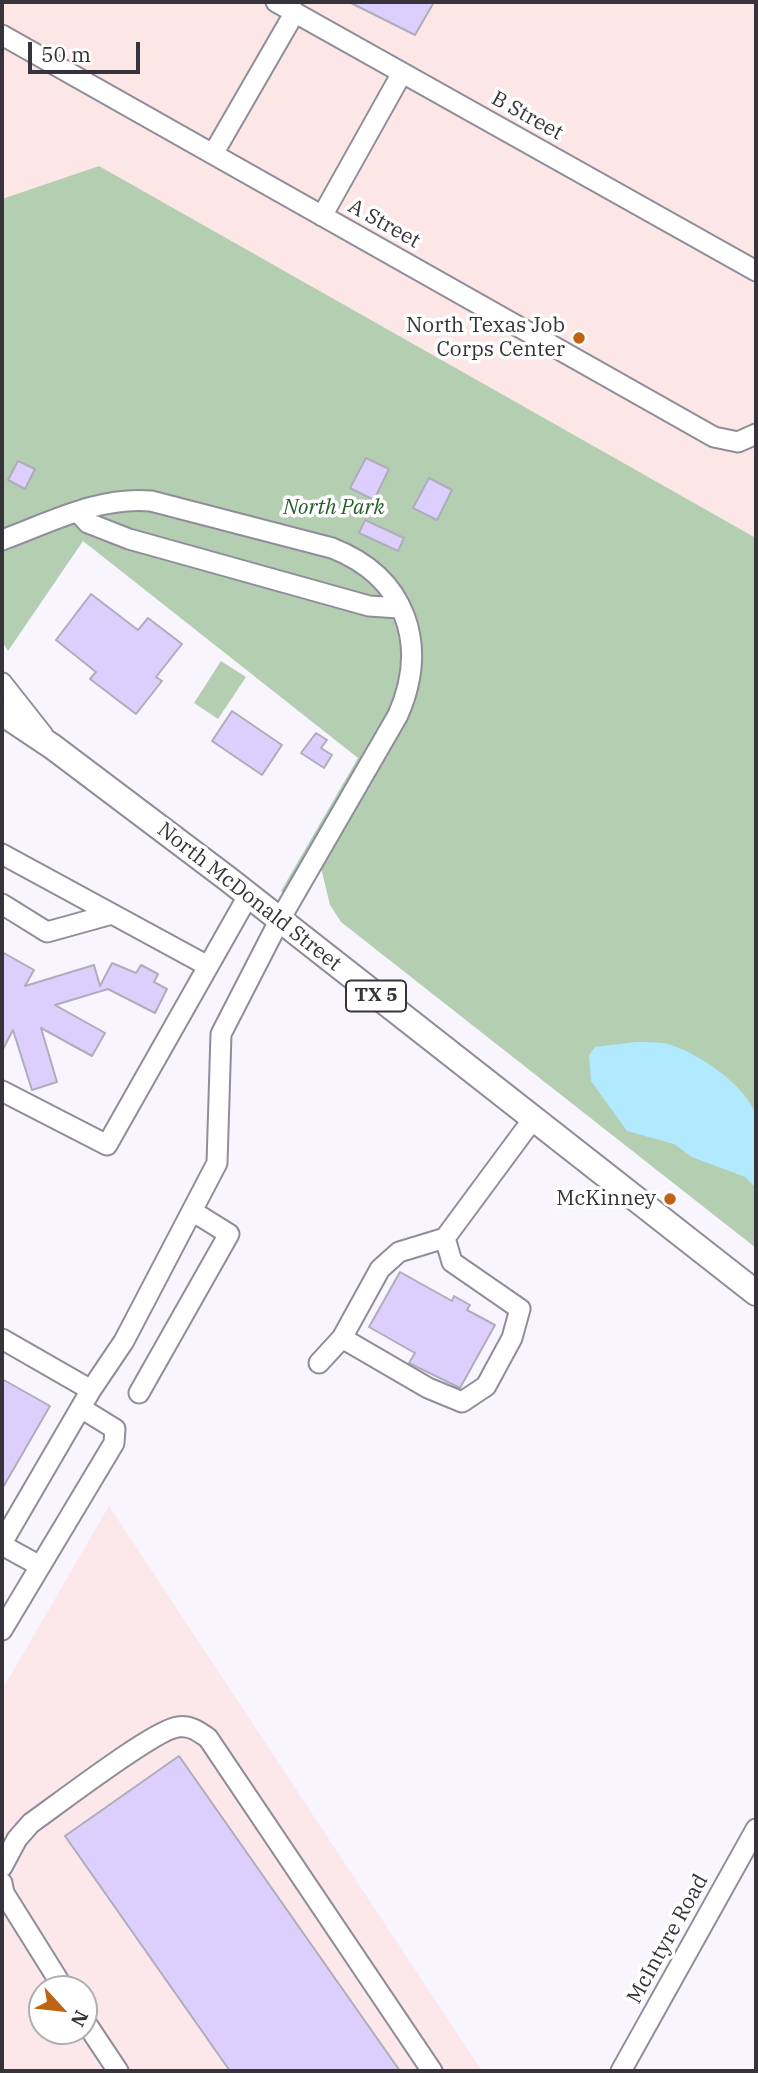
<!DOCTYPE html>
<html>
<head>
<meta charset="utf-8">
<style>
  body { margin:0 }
  #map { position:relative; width:758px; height:2073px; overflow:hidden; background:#f8f5fe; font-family:"IBM Plex Serif",serif }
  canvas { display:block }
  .frame { position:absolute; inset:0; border:4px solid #36343a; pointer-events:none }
  .north { position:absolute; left:28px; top:1975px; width:70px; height:70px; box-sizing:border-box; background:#fff; border:2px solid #afaeb0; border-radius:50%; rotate:117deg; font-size:19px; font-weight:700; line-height:28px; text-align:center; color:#36343a }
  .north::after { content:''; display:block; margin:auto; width:24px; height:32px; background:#bf6214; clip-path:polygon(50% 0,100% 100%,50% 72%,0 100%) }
  .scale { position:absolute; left:28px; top:42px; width:112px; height:32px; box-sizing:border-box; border:4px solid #36343a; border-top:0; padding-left:9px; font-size:21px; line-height:24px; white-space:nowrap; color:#36343a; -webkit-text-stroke:5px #fff; paint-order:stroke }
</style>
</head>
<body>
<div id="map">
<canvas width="758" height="2073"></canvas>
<div class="frame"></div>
<div class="north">N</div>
<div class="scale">50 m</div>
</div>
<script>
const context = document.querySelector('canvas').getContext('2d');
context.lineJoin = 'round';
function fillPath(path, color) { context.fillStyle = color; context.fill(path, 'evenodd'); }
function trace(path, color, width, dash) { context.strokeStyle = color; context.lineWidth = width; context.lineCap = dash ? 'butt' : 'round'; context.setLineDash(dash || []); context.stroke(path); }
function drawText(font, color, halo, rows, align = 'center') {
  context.font = font + ' "IBM Plex Serif",serif'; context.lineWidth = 7; context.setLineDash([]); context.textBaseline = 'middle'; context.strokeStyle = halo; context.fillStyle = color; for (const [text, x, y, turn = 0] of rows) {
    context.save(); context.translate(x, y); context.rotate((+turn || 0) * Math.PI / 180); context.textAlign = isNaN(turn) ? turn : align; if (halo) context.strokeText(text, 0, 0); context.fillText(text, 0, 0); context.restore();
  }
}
fillPath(new Path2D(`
  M109,1506L482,2071H2V1690ZM42,1989H84V2031H42Z`), '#fce7ea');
fillPath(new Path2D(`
  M2,2H756V538L99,166L2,199Z`), '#fde7e6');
fillPath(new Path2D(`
  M99,166L756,538V1248L341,922L330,905L321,868L299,904L281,891L358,758L83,541L8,651L2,641V199Z
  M221,661L246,677L218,719L194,703Z`), '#b4ceb2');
fillPath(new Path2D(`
  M636,1042C645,1042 655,1042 663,1043C692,1048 752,1088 756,1118C758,1140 756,1165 756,1188L745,1177L692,1157L674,1144L627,1131L591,1081L589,1055L595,1047Z`), '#b1e9ff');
const building = new Path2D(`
  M349,2H434L415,35Z
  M366,458L389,469L374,500L350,488Z
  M18,461L35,469L25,489L8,480Z
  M429,478L452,490L437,520L413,508Z
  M365,520L404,538L398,551L359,533Z
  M91,594L138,630L148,618L182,644L156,677L162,681L136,714L90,679L96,672L56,640Z
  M232,711L282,745L262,775L212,741Z
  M316,733L327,740L321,748L332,755L324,768L301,753Z
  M2,952L34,970L25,986L94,965L100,986L112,963L136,973L141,965L158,974L154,982L167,989L155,1013L108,989L55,1005L105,1033L92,1056L41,1028L57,1082L32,1090L13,1030L2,1051Z
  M400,1272L452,1301L454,1296L470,1305L467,1310L495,1325L460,1388L409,1363L415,1353L369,1327Z
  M2,1379L50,1406L2,1489Z
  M179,1756L400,2071H230L65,1836Z`);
fillPath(building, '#ddcffd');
trace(building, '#b0adba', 2);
const minor = new Path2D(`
  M276,2L756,271
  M2,35L714,437L738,442L756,434
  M213,154L295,12
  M322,216L402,73
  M78,512L88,523L129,539L369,606L399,608
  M2,540C49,523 99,496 151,501L332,548C406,577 429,644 398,715L279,921L221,1034L217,1163L124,1341L91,1390L2,1543
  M2,683L43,735
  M2,854L208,966
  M2,904L47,932L112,914
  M2,1091L107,1145L248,896
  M342,1338L428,1388L462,1402L486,1386L512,1338L520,1309L452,1262L445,1238
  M2,1339L91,1390
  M319,1363L342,1338L380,1269L399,1252L445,1238L533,1119
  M139,1393L229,1234L192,1211
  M2,1545L40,1566
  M2,1630L114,1443L115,1429L81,1408
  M2,1867L17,1839L31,1823C57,1805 155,1729 178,1727C190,1725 198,1731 208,1738L432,2071
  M2,1883L4,1893L64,1989
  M84,2020L118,2071
  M621,2071L756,1829`);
const major = new Path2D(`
  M2,713L53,747L228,879L756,1293`);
trace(minor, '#908d9a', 23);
trace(major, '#908d9a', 28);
trace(minor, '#fff', 19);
trace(major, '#fff', 24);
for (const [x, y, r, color] of [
  [579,338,7,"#bf6214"],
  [670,1199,7,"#bf6214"]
]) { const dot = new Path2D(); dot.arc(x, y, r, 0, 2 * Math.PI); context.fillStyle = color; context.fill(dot); trace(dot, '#fff', 2.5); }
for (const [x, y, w] of [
  [376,996,60]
]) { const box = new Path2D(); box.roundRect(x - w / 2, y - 15.5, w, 31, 5); context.fillStyle = '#fff'; context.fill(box); trace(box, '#36343a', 2); }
drawText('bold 19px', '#36343a', null, [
  ["TX 5",376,996]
]);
drawText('21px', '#36343a', '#fff', [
  ["B Street",527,116,29],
  ["A Street",384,224,29],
  ["North McDonald Street",249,897,38],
  ["McIntyre Road",668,1939,-61]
]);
drawText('21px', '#36343a', '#fff', [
  ["North Texas Job",565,326],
  ["Corps Center",565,350],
  ["McKinney",656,1199]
], 'right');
drawText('italic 21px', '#246025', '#fff', [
  ["North Park",334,508]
]);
</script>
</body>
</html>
